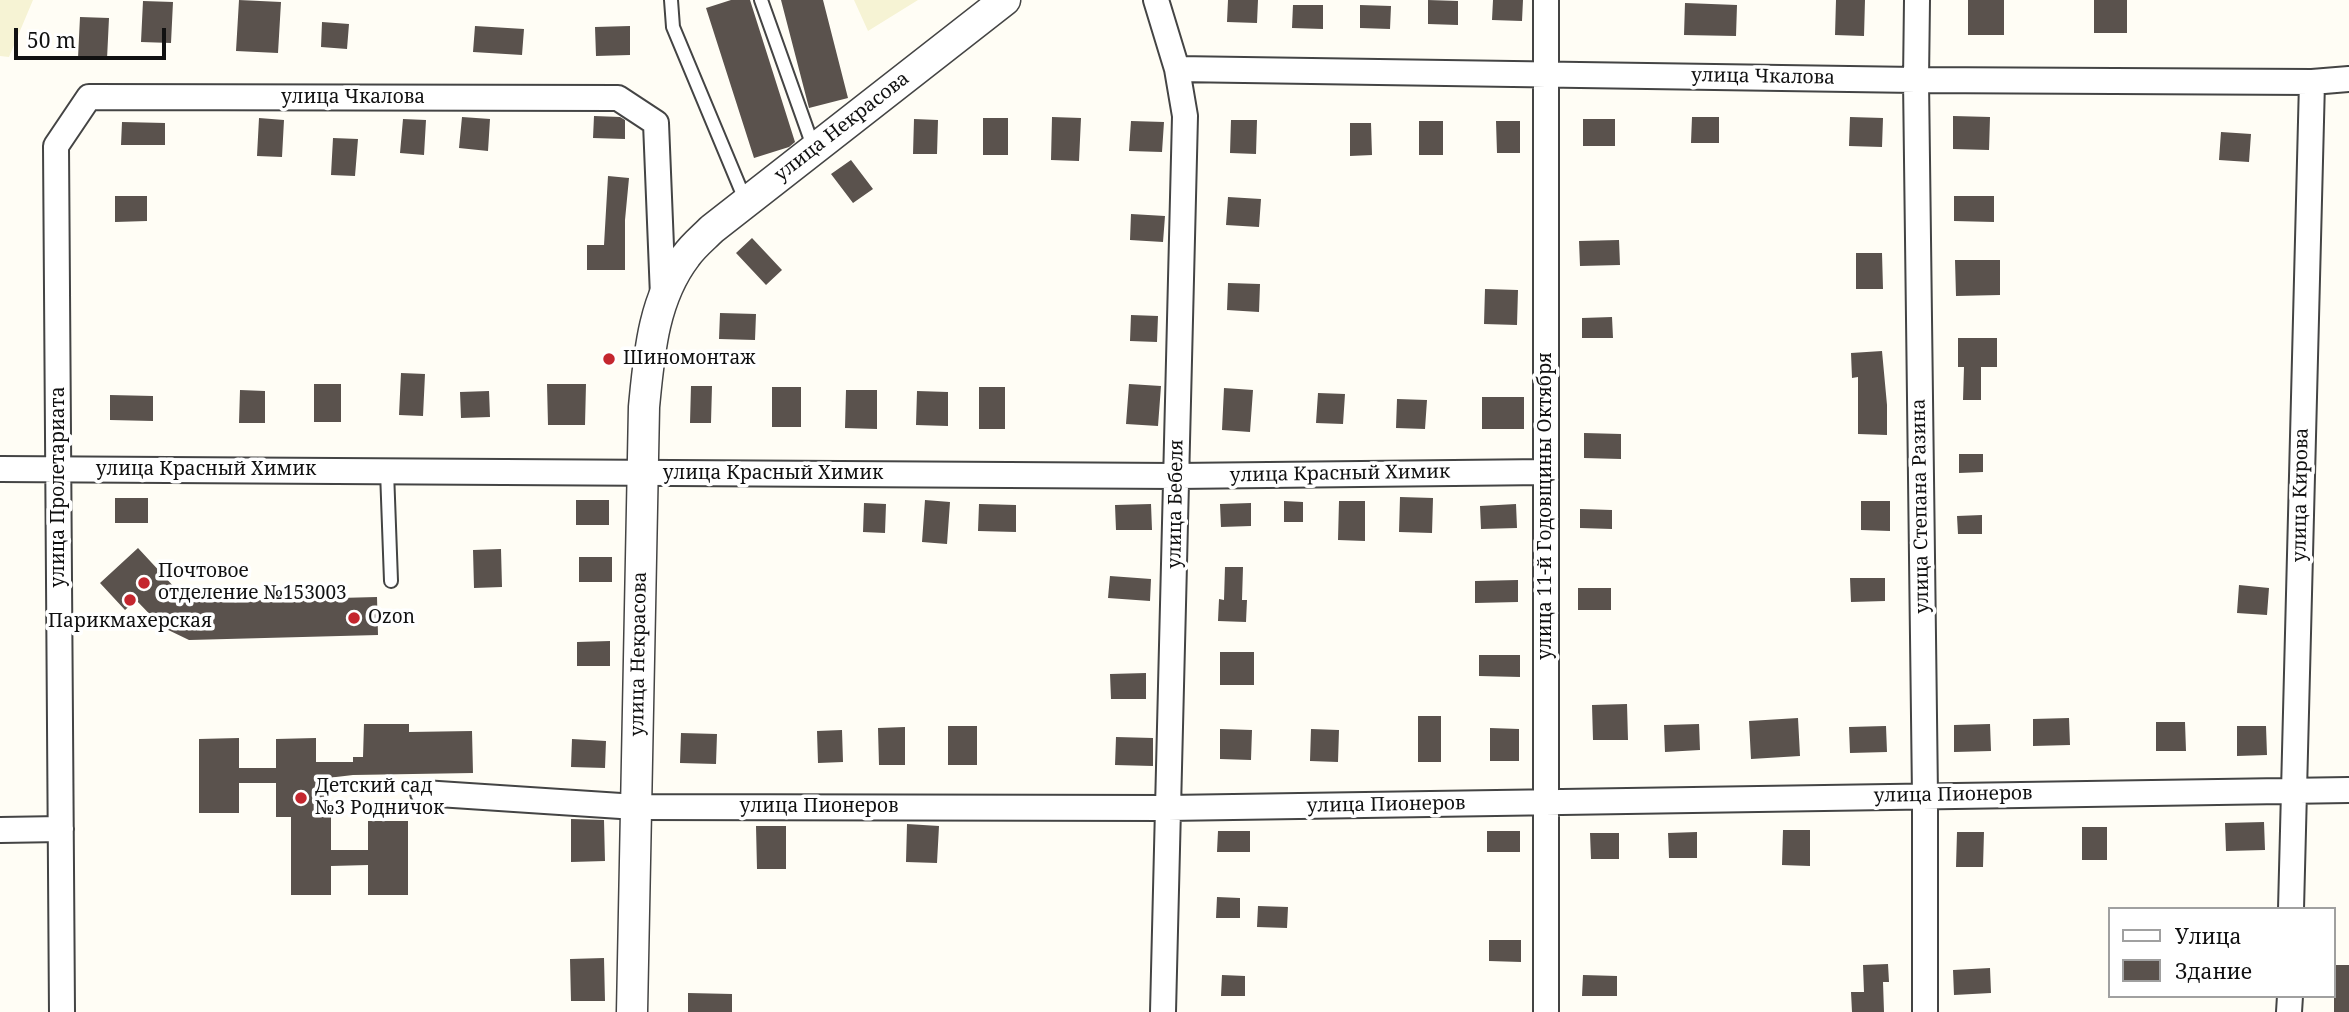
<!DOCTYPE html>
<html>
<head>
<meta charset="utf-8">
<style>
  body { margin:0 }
  #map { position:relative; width:2349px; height:1012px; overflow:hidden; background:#fffdf5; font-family:"Noto Serif",serif }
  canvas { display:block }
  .legend { position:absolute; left:2108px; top:907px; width:228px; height:91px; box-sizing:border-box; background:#fff; border:2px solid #a0a0a0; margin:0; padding:9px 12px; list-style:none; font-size:21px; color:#111 }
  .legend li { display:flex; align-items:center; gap:14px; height:35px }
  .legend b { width:35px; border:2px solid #a0a0a0 }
  .scale { position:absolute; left:14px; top:28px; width:152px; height:32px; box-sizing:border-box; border:4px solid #111; border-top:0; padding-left:9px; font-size:21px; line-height:24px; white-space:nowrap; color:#111; -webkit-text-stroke:5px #fff; paint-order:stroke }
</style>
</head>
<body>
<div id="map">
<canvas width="2349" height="1012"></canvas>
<ul class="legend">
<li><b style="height:9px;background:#fff"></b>Улица</li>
<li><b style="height:19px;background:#5a524d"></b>Здание</li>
</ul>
<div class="scale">50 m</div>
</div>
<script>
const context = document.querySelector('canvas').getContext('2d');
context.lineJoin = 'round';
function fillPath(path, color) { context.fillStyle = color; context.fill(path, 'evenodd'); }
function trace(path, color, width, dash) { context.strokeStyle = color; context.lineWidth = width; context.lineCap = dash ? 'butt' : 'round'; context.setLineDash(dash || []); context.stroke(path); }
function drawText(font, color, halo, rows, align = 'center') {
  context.font = font + ' "Noto Serif",serif'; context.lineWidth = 7; context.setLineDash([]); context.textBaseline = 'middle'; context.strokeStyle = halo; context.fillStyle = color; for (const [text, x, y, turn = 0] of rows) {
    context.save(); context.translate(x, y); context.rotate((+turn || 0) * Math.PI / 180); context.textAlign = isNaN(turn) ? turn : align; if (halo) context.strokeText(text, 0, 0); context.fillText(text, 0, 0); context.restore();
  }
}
fillPath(new Path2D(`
  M0,0H33L9,57L0,56Z
  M854,0H918L868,31Z`), '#f6f3d4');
fillPath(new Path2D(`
  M239,0L281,2L278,53L236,51Z
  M731,0H750L795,142L789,147L754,158L706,8Z
  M781,0H823L848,98L809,108Z
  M1228,0H1258L1257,23L1227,22Z
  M1428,0L1458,1V25L1428,24Z
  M1493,0H1523L1522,21L1492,20Z
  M1836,0H1865L1864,36L1835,35Z
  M1968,0H2004V35H1968Z
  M2094,0H2127V33H2094Z
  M143,1L173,2L171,43L141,42Z
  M1685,3L1737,5L1736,36L1684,35Z
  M1293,5H1323V29L1292,28Z
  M1360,5L1391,6L1390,29L1360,28Z
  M80,17L109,18L107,59L78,58Z
  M322,22L349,24L347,49L321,47Z
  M475,26L524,29L522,55L473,52Z
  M630,26V55L596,56L595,27Z
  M594,116L620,117L625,120V139L593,138Z
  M1953,116L1990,117L1989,150L1953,149Z
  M462,117L490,119L488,151L459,148Z
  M1052,117L1081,118L1079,161L1051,160Z
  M1692,117H1719V143H1691Z
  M1850,117L1883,118L1882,147L1849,146Z
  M259,118L284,120L282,157L257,156Z
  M983,118H1008V155H983Z
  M403,119L426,120L424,155L400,153Z
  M914,119L938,120L937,154H913Z
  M1583,119H1615V146H1583Z
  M1231,120H1257L1256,154L1230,153Z
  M1131,121L1164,122L1162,152L1129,151Z
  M1419,121H1443V155H1419Z
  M1496,121H1520V153H1497Z
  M122,122L165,123V145H121Z
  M1350,123H1371L1372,155L1350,156Z
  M2221,132L2251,134L2249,162L2219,160Z
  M333,138L358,139L355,176L331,175Z
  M851,160L873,189L853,203L831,174Z
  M608,176L629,178L625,220V270H587V245H604Z
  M115,196H147V221L115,222Z
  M1954,196H1994V222L1954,221Z
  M1228,197L1261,199L1259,227L1226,225Z
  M1131,214L1165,216L1163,242L1130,240Z
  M752,238L782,270L766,285L736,253Z
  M1619,240L1620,265L1580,266L1579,241Z
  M1856,253H1882L1883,289H1856Z
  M1955,260H2000V295L1956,296Z
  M1228,283L1260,284L1259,312L1227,310Z
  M1485,289L1518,290L1517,325L1484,324Z
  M720,313L756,314L755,340L719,339Z
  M1131,315L1158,316L1157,342L1130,341Z
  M1612,317L1613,338H1582V318Z
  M1958,338H1997V367H1981V400H1963L1964,367H1958Z
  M1882,351L1887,405V435L1858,434V377L1852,378L1851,353Z
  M401,373L425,374L423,416L399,415Z
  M314,384H341V422H314Z
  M547,384H586L585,425H548Z
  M1129,384L1161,386L1158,426L1126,424Z
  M691,386H712L711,423H690Z
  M772,387H801V427H772Z
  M979,387H1005V429H979Z
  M1224,388L1253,390L1250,432L1222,430Z
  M240,390L265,391V423H239Z
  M846,390H877V429L845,428Z
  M489,391L490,417L461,418L460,392Z
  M917,391L948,392V426L916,425Z
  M1318,393L1345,394L1343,424L1316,423Z
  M110,395L153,396V421L110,420Z
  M1482,397H1524V429H1482Z
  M1397,399L1427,400L1425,429L1396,428Z
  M1584,433L1621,434V459L1584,458Z
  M1959,454H1983V472L1959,473Z
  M1400,497L1433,498L1432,533L1399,532Z
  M115,498H148V523H115Z
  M576,500H609V525H576Z
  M925,500L950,502L947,544L922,542Z
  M1284,501L1303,502V522H1284Z
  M1339,501H1365V541L1338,540Z
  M1861,501H1890V531L1861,530Z
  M864,503L886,504L885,533L863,532Z
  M1251,503V526L1221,527L1220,504Z
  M979,504L1016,505V532L978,531Z
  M1151,504L1152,530H1116L1115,505Z
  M1516,504L1517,528L1481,529L1480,506Z
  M1580,509L1612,510V529L1580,528Z
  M1982,515V534H1958L1957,516Z
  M138,548L188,602L377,597L378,635L189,640L162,627L136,600L125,610L100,583Z
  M501,549L502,587L474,588L473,550Z
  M579,557H612V582H579Z
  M1225,567H1243L1242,600H1247L1246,622L1218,621L1219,599L1224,600Z
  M1110,576L1151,579L1150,601L1108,598Z
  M1850,578H1885V601L1851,602Z
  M1518,580V602L1475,603V581Z
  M2239,585L2269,588L2267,615L2237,613Z
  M1578,588H1611V610H1578Z
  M610,641V666H577V642Z
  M1220,652H1254V685H1220Z
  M1479,655H1520V677L1479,676Z
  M1146,673V699H1111L1110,674Z
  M1627,704L1628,740H1593L1592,705Z
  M1418,716H1441V762H1418Z
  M1798,718L1800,756L1751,759L1749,721Z
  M2069,718L2070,745L2033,746V719Z
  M2156,722H2185L2186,751H2156Z
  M364,724H409V732L472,731L473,773L353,775L319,779L331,817V850H368V821H408V895H368V865L331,866V895H291V817H276V783H239V813H199V739L239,738V768H276V739L316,738V762H353V757H363Z
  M1699,724L1700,750L1665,752L1664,725Z
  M1990,724L1991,751L1954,752V725Z
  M948,726H977V765H948Z
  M1886,726L1887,752L1850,753L1849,727Z
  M2237,726H2266L2267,755L2237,756Z
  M905,727V765H879L878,728Z
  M1490,728L1519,729V761H1490Z
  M1220,729L1252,730L1251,760L1220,759Z
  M1311,729L1339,730L1338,762L1310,761Z
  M842,730L843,762L818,763L817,731Z
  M681,733L717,734L716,764L680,763Z
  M1116,737L1153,738V766L1115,765Z
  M572,739L606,741L605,768L571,767Z
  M571,819L604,820L605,861L571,862Z
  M2264,822L2265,850L2226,851L2225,823Z
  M907,824L939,826L937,863L906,862Z
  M756,826H786V869H757Z
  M2082,827H2107V860H2082Z
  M1783,830H1810V866L1782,865Z
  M1218,831H1250V852H1217Z
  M1487,831H1520V852H1487Z
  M1697,832V858H1669L1668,833Z
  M1957,832H1984L1983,867H1956Z
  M1590,833H1619V859H1591Z
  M1217,897L1240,898V918H1216Z
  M1258,906L1288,907L1287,928L1257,927Z
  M1489,940H1521V962L1489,961Z
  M604,958L605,1001H571L570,959Z
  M1888,964L1889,982H1883L1884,1012H1852L1851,992H1864L1863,965Z
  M2334,965H2349V1012H2334Z
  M1990,968L1991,993L1954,995L1953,970Z
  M1222,975L1245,976V996H1221Z
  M1583,975L1617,976V996H1582Z
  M688,993L732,994V1012H688Z`), '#5a524d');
const service = new Path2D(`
  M671,0L673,27L746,202
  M761,0L814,149
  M387,471L391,581`);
const minor = new Path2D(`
  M1156,0L1177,69L1185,116L1163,1012
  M1917,0L1916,80L1925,795V1012
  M1177,69L1916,80L2312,82L2349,79
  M0,469L1176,476L1546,472
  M423,793L636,807L1168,808L2349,790
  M0,830L61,829
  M2291,909L2312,82
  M62,1012L56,146L89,97L618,98L656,123L663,296
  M1546,1012V0
  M2289,1012L2290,996`);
const tertiary = new Path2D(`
  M632,1012L644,407C649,355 653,299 686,256C693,246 703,238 712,229L1005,0`);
trace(service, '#444', 16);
trace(minor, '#444', 28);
trace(tertiary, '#444', 33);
trace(service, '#fff', 12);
trace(minor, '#fff', 24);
trace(tertiary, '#fff', 30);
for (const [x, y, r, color] of [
  [609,359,7,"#c4262e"],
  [144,583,7,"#c4262e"],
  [130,600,7,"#c4262e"],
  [354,618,7,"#c4262e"],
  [301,798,7,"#c4262e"]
]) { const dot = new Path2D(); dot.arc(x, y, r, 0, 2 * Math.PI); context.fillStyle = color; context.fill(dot); trace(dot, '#fff', 2.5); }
drawText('19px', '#111', '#fff', [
  ["улица Чкалова",1763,77,1],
  ["улица Чкалова",353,98],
  ["улица Некрасова",842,127,-38],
  ["улица Красный Химик",206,470],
  ["улица Красный Химик",773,474],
  ["улица Красный Химик",1340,474,-1],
  ["улица Пролетариата",59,487,-90],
  ["улица Кирова",2301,495,-89],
  ["улица Бебеля",1176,504,-89],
  ["улица 11-й Годовщины Октября",1546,506,-90],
  ["улица Степана Разина",1921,506,-91],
  ["улица Некрасова",639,654,-89],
  ["улица Пионеров",1953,795,-1],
  ["улица Пионеров",1386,805,-1],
  ["улица Пионеров",819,807]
]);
drawText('19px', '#111', '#fff', [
  ["Шиномонтаж",623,359],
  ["Почтовое",158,572],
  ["отделение №153003",158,594],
  ["Ozon",368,618],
  ["Парикмахерская",130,622,"center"],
  ["Детский сад",315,787],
  ["№3 Родничок",315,809]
], 'left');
</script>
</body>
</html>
